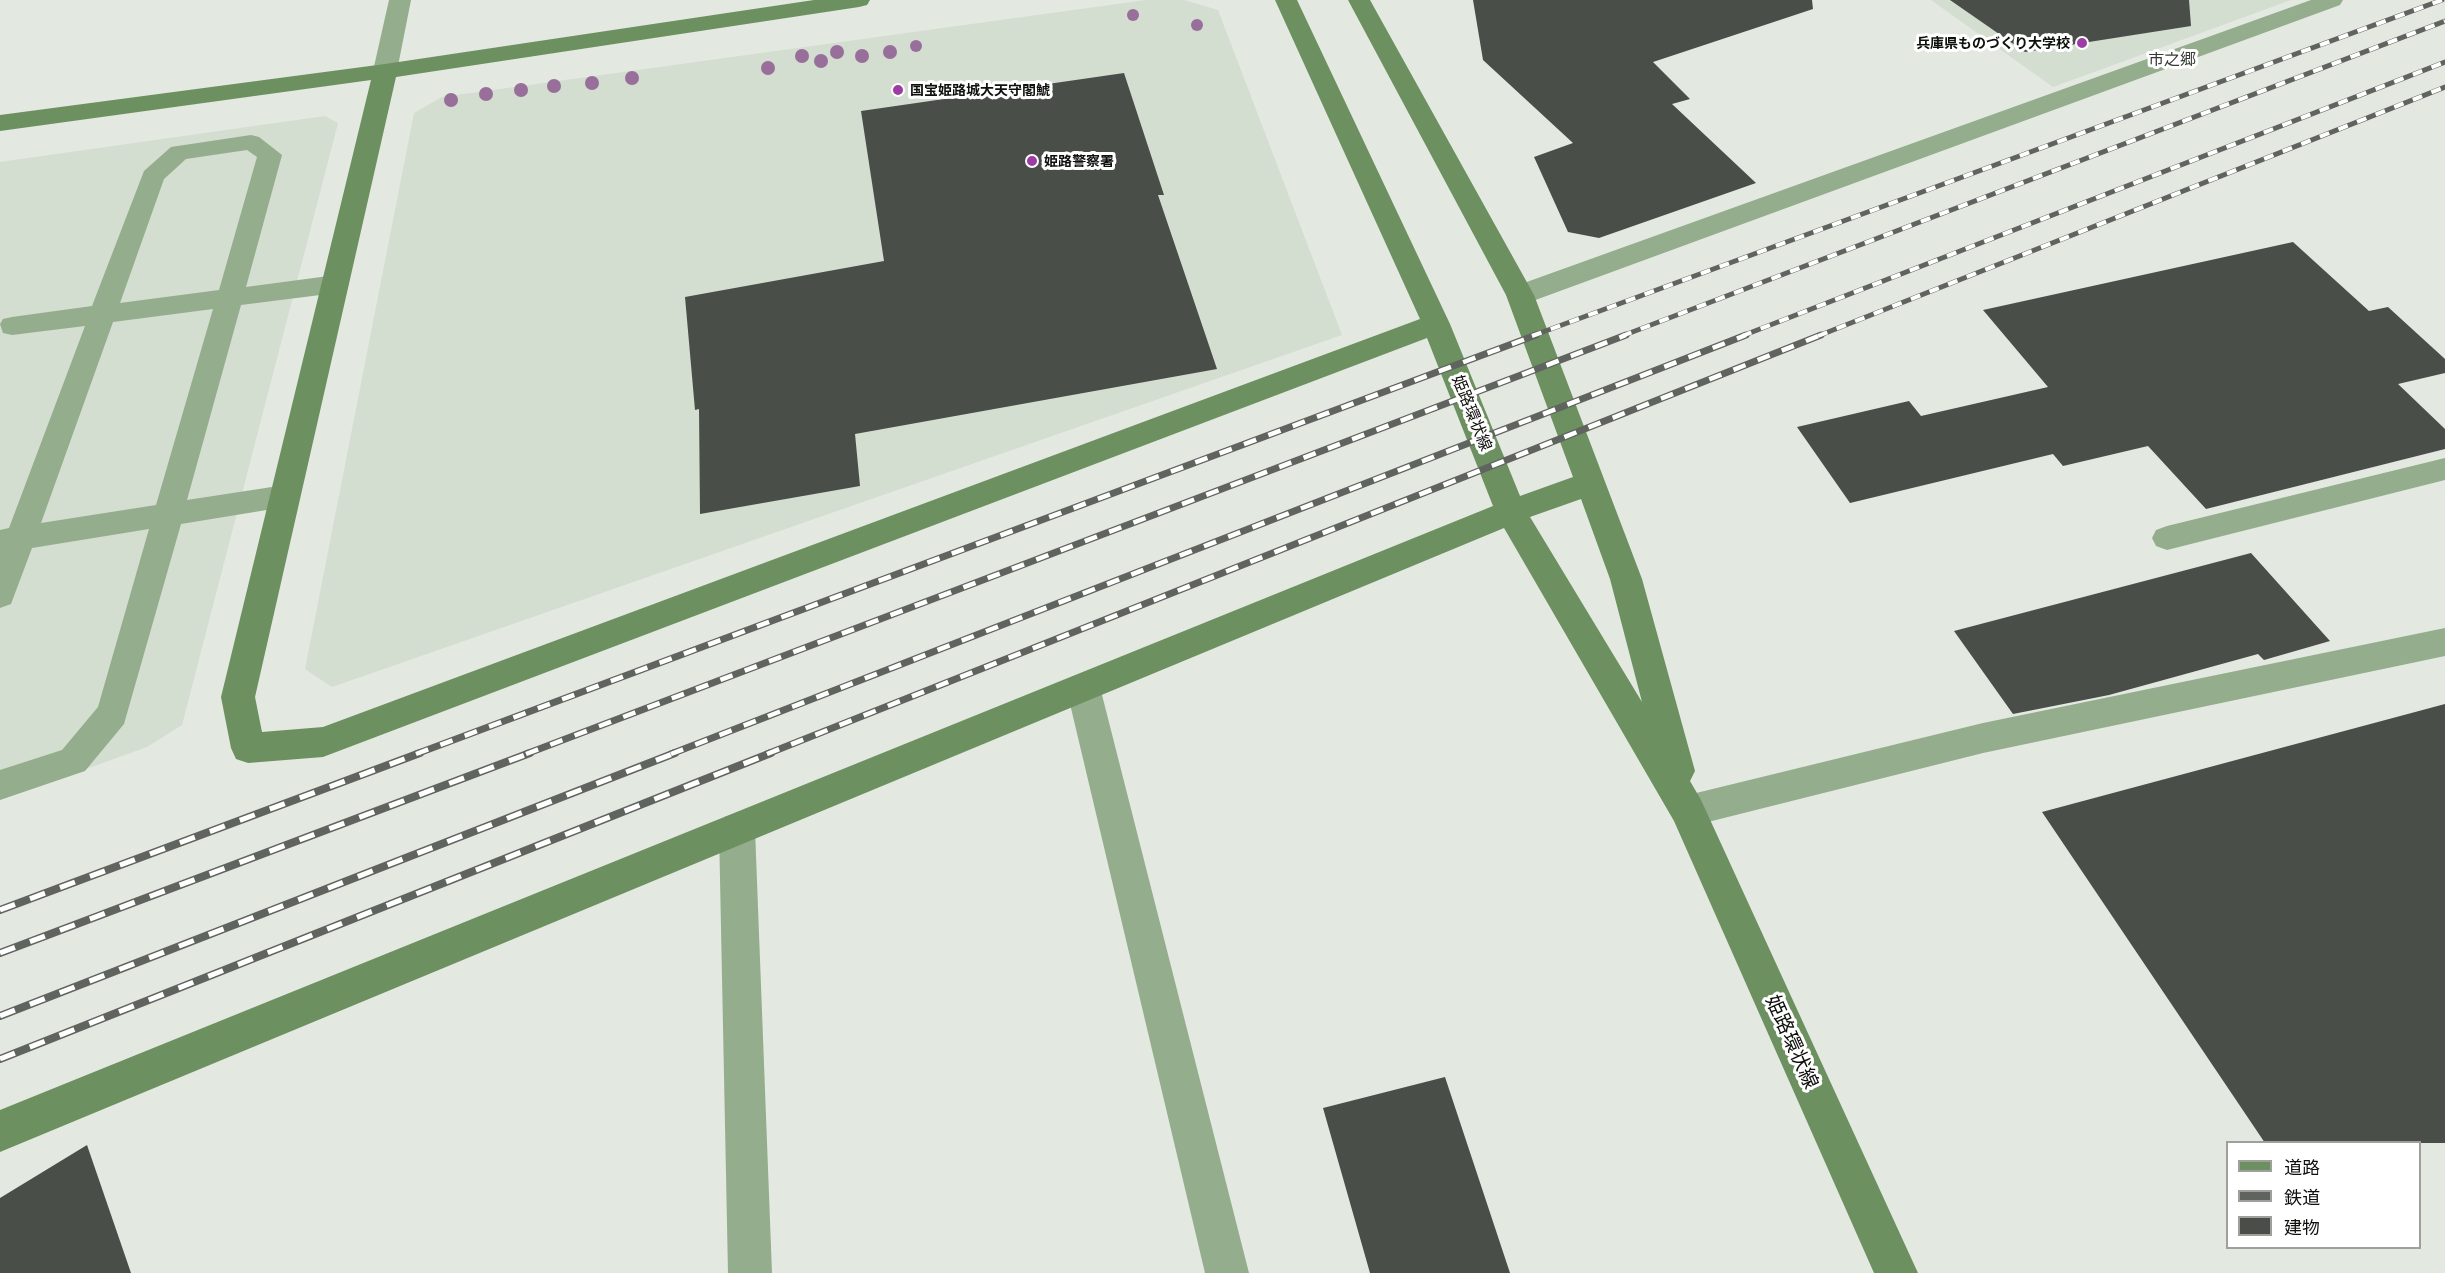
<!DOCTYPE html>
<html>
<head>
<meta charset="utf-8">
<style>
  body { margin:0 }
  #map { position:relative; width:2445px; height:1273px; overflow:hidden; background:#e3e8e1; font-family:Commissioner,"Noto Sans JP",sans-serif }
  canvas { display:block }
  .legend { position:absolute; left:2226px; top:1141px; width:195px; height:108px; box-sizing:border-box; background:#fff; border:2px solid #9f9f9e; margin:0; padding:8px 10px; list-style:none; font-size:18px; color:#0e100d }
  .legend li { display:flex; align-items:center; gap:12px; height:30px }
  .legend b { width:30px; border:2px solid #9f9f9e }
</style>
</head>
<body>
<div id="map">
<canvas width="2445" height="1273"></canvas>
<ul class="legend">
<li><b style="height:8px;background:#6c905f"></b>道路</li>
<li><b style="height:8px;background:#60645f"></b>鉄道</li>
<li><b style="height:16px;background:#494e48"></b>建物</li>
</ul>
</div>
<script>
const context = document.querySelector('canvas').getContext('2d');
context.lineJoin = 'round';
function fillPath(path, color) { context.fillStyle = color; context.fill(path, 'evenodd'); }
function trace(path, color, width, dash) { context.strokeStyle = color; context.lineWidth = width; context.lineCap = dash ? 'butt' : 'round'; context.setLineDash(dash || []); context.stroke(path); }
function drawText(font, color, halo, rows, align = 'center') {
  context.font = font + ' Commissioner,"Noto Sans JP",sans-serif'; context.lineWidth = 6; context.setLineDash([]); context.textBaseline = 'middle'; context.strokeStyle = halo; context.fillStyle = color; for (const [text, x, y, turn = 0] of rows) {
    context.save(); context.translate(x, y); context.rotate((+turn || 0) * Math.PI / 180); context.textAlign = isNaN(turn) ? turn : align; if (halo) context.strokeText(text, 0, 0); context.fillText(text, 0, 0); context.restore();
  }
}
fillPath(new Path2D(`
  M1146,0H1184L1218,10L1342,335L332,687L305,669L414,113L442,97Z
  M1931,0H2291L2053,87Z
  M325,116L338,123L182,725L147,747L0,800V162Z`), '#d3ddd0');
fillPath(new Path2D(`
  M1473,0H1812L1813,9L1653,62L1690,99L1672,104L1756,183L1599,238L1568,232L1534,157L1573,143L1483,60Z
  M1950,0H2189L2191,26L2025,52Z
  M1124,73L1164,195H1158L1217,369L855,434L860,486L700,514L699,409L695,410L685,297L884,261L861,111Z
  M2293,242L2369,311L2388,307L2445,359V373L2398,384L2445,429V449L2206,509L2148,446L2063,466L2053,454L1850,503L1797,427L1909,401L1921,416L2048,387L1983,310Z
  M2251,553L2330,641L2264,660L2258,654L2109,695L2013,714L1954,631Z
  M2445,704V1143H2265L2042,812Z
  M1445,1077L1510,1273H1370L1323,1108Z
  M87,1145L131,1273H0V1198Z`), '#494e48');
fillPath(new Path2D(`
  M251,135L259,137L282,155L246,287L336,275L345,278L349,284L345,290L336,293L241,305L187,500L285,485L295,488L300,496L295,504L285,507L181,524L124,724L85,771L0,800V770L62,750L98,707L149,529L32,548L11,604L0,608V530L9,528L85,326L12,335L3,333L0,324L3,319L12,317L92,306L144,171L171,147ZM247,150L257,157L219,290L120,303L164,179L186,159ZM213,309L156,505L41,523L113,322Z
  M2445,458V480L2167,550L2156,546L2152,538L2156,530L2167,526Z`), '#94ad8c');
fillPath(new Path2D(`
  M389,0H411L397,71L393,76H377L373,71Z
  M2311,0H2343L2340,5L1530,302L1520,304L1510,302L1506,295L1510,288Z
  M2445,628V656L1983,753L1688,827L1675,822L1670,811L1675,800L1688,795L1983,723Z
  M1083,673L1095,677L1100,687L1249,1273H1205L1066,687L1071,677Z
  M737,813L750,817L755,829L772,1273H728L719,829L724,817Z`), '#94ad8c');
fillPath(new Path2D(`
  M814,0H870L867,5L859,7L396,77L255,697L262,732L323,727L1420,319L1275,0H1297L1450,324L1520,496L1573,477L1506,295L1348,0H1370L1534,295L1642,579L1695,771L1690,781L1701,800L1918,1273H1874L1674,821L1504,528L0,1152V1110L1493,506L1427,338L323,757L248,763L236,759L231,748L221,697L371,80L0,131V115L385,64ZM1581,499L1610,579L1642,702L1530,517Z`), '#6c905f');
const railFar2 = new Path2D(`
  M1532,336L2442,0
  M1622,336L2445,21
  M1742,336L2445,62
  M1818,336L2445,87`);
const railFar1 = new Path2D(`
  M416,754L1536,335
  M526,754L1626,335
  M671,754L1746,335
  M767,754L1821,335`);
const rail = new Path2D(`
  M0,910L420,753
  M0,953L530,753
  M0,1016L675,753
  M0,1059L771,753`);
trace(railFar2, '#60645f', 5);
trace(railFar1, '#60645f', 7);
trace(rail, '#60645f', 8);
trace(railFar2, '#fff', 4, [10]);
trace(railFar1, '#fff', 4.5, [13]);
trace(rail, '#fff', 5, [16]);
context.fillStyle = '#986e9b';
for (const [x, y, r] of [
  [1133,15,6],
  [1197,25,6],
  [916,46,6],
  [837,52,7],
  [890,52,7],
  [802,56,7],
  [862,56,7],
  [821,61,7],
  [768,68,7],
  [632,78,7],
  [592,83,7],
  [554,86,7],
  [521,90,7],
  [486,94,7],
  [451,100,7]
]) { context.beginPath(); context.arc(x, y, r, 0, 2 * Math.PI); context.fill(); }
for (const [x, y, r, color] of [
  [2082,43,6,"#9c3ca4"],
  [898,90,6,"#9c3ca4"],
  [1032,161,6,"#9c3ca4"]
]) { const dot = new Path2D(); dot.arc(x, y, r, 0, 2 * Math.PI); context.fillStyle = color; context.fill(dot); trace(dot, '#fff', 2); }
drawText('bold 14px', '#0e100d', '#fff', [
  ["兵庫県ものづくり大学校",2070,43,"right"],
  ["国宝姫路城大天守閣鯱",910,90],
  ["姫路警察署",1044,161]
], 'left');
drawText('16px', '#373b35', '#fff', [
  ["市之郷",2172,60]
]);
drawText('16px', '#0e100d', '#fff', [
  ["姫路環状線",1472,413,68]
]);
drawText('20px', '#0e100d', '#fff', [
  ["姫路環状線",1792,1042,66]
]);
</script>
</body>
</html>
